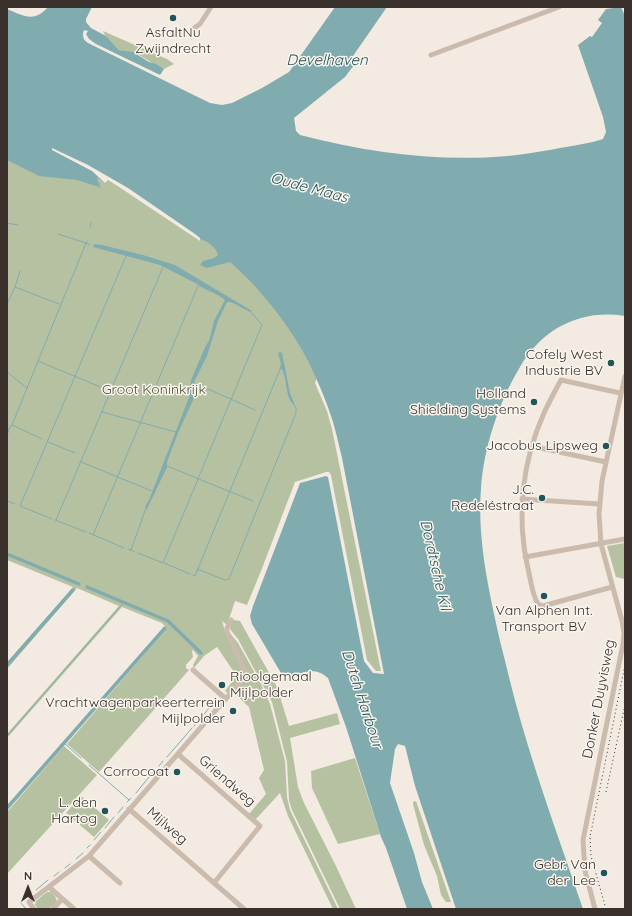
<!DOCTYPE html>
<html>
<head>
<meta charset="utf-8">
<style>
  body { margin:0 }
  #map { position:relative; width:632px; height:916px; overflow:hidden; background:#f3ebe1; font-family:Quicksand,sans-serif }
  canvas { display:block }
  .frame { position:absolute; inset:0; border:8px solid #39302b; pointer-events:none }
  .north { position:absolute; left:8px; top:868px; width:40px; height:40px; -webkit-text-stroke:3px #faf5ee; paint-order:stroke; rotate:0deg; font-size:11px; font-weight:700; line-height:16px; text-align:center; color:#39302b }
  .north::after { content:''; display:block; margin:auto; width:14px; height:18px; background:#39302b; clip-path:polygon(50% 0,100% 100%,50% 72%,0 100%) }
</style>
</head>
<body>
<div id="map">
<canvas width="632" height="916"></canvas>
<div class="frame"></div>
<div class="north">N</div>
</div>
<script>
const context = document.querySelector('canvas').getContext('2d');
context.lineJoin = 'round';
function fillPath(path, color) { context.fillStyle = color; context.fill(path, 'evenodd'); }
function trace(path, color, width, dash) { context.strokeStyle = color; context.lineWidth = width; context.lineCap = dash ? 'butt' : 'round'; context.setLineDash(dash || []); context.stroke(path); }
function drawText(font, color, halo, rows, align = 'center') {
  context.font = font + ' Quicksand,sans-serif'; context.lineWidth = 3; context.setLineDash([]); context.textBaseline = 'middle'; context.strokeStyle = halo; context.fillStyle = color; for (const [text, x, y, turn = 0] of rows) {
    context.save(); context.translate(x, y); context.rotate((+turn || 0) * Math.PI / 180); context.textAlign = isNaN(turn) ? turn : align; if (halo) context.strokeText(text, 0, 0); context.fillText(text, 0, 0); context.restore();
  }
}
fillPath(new Path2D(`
  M103,31L167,59L174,64L164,69H162L139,55L119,50C114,44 105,37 103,31Z
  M7,122L61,148L229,256L281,311L317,378L315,383L327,411L332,429L381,671H376L367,660L331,475L329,472H326L295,482L261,571L247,605L235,601L227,625L222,621L225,631L243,671L242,677L228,693L225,691L234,679V672L217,647L204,656L194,668L193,665L198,656L193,650L192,651L193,657L186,665V668L189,670L99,772L67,744L167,628L162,623L122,607L7,738V734L119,606L77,588L7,669V663L73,587L7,560Z
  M625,543V579L616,577L607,546Z
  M234,620L240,621L277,687L289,726L337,713L340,724L290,738L298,787L304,803L335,864L356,909H340L292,810L289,800L287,762L272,702L238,639L230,629L231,622Z
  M229,632L238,643L261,684L270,704L285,761L287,797L290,810L338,909H333L288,816L280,793L255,820L249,814L266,794L259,778L264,770L249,707L234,693L246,677Z
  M64,746L97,775L7,874V812Z
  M355,758L380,834L338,844L312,788L311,771Z
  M81,796L109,820L94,837L66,813Z
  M416,801L451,902H446L441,895L437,876L424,845L413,804V802Z
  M47,892H51L55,896L57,901C52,909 47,909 38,909L35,905L36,901Z`), '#b6c1a1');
fillPath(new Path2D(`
  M48,7H92L86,19V22L91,28L106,36L119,50L133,52L149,62L156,64L164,69L160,75L96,44L89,39L86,34L88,31L84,30C82,35 83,40 88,43L210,103L222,105L232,103L262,88L289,72L335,7H387L353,56L354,65L345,77L294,118L296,131L300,135C369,153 438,162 508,156C537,153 565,147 593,142L603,139L606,132L603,117L578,45L590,36L592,37L602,23L598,20L606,9L621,7L625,16V316C581,309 543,328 520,367C499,402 484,446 481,488C477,540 489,591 500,641C507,668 513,695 521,722C539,785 562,847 583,909H456L415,786L405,746L398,744L395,749L390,783L414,853L422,882L433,909H407L386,848L381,837L346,727L328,678C310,662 299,680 281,673L252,624L250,616L253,606L300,483L326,476L328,477L364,661L373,673L384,674L342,458C338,442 335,426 329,410C315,370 293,329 264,297C254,284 242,273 230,262L207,268L200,265L203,261L214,258L218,255C217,248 207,241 200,239V241L197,239L169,219L108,180L105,183L97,177L99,187L77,180L39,176L7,160V9C24,16 34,23 48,7Z
  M94,244L102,245L143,255L175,265L252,311L250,312L231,302H227L218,321L207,356L194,382V398L178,433L167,462V467L147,509L145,508L146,505L149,500L188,400L190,394L191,380L206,345L209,341L214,321L225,300C219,294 200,288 197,284L160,265L93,247Z
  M280,352L282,353L290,393L294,403L293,404C284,395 288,375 280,367L281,364L278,353Z`), '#81acaf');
fillPath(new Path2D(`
  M52,148L88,165L128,188L195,234L200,238V241L122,189L108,180L105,183L92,171L52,150Z`), '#f3ebe1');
trace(new Path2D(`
  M99,183L100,188
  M7,223L18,225
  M90,227L91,223
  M87,241L86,243L90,245
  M15,287L59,304
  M7,304L15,287L20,271
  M38,361L110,391
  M7,372L27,388
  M192,382L201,386
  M206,388L255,410
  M102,412L176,432
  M12,425L86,243L58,234
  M7,428L9,429L12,425L42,439
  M7,435L9,430
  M48,442L75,453
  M81,462L152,491
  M167,466L253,501
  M7,501L15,504
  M52,519L20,506L126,256
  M55,520L86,532
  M56,520L163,267
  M89,533L124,548
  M93,535L198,286
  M128,549L135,552
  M131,550L146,508
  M138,553L163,563L262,325L251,312
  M164,563L190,574
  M197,569L225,580L229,579L296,413V408L293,403
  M193,575L195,576L281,367
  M194,726L215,701
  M7,736L124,602
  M64,743L81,758
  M167,757L192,728
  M89,765L129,800
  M159,766L163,761
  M136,793L154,771
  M127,802L131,798
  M118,813L123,807
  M105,828L114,817
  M94,840L101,832
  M87,848L90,845
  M76,859L83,853
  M65,868L70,864
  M54,876L59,872
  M36,890L48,880
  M26,895L31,892
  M21,903L26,909`), '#81acaf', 1);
trace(new Path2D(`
  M7,554L79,584
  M87,587L168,621L201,653
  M7,665L73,590
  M7,808L165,628`), '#81acaf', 3.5);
trace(new Path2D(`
  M193,29L200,24L211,7
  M431,55L559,7
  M531,446L606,462
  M522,499L599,504
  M525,557L625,539
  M612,587L543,606L538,604C532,595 531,580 528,569C516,516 522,462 544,413C549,402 555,391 561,380L620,393
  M193,670L226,699
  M178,754L260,826L214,883
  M129,809L244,909
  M89,856L120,883
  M49,887L74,909
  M34,909L29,902L89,856L243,679L245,673L244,669L227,632V628L231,620
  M53,909L62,899
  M595,909L585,871L583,840L623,644L624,633L622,621L601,544L599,514L602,481L625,376`), '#cbbbad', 5);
trace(new Path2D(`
  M606,792L625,705
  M606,909L591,856L590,837L625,665`), '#39302b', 1, [1, 3]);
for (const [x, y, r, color] of [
  [173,18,4,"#225559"],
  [611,363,4,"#225559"],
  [534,402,4,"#225559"],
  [606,446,4,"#225559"],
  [542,498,4,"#225559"],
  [544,596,4,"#225559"],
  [222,685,4,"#225559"],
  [233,711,4,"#225559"],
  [177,772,4,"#225559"],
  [105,811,4,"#225559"],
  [604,873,4,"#225559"]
]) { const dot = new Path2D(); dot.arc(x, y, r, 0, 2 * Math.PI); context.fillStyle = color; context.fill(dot); trace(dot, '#faf5ee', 1.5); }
drawText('14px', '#39302b', '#faf5ee', [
  ["AsfaltNu",173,33,"center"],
  ["Zwijndrecht",173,49,"center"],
  ["Cofely West",603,355],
  ["Industrie BV",603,371],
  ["Holland",526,394],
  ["Shielding Systems",526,410],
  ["Jacobus Lipsweg",598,446],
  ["J.C.",534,490],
  ["Redeléstraat",534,506],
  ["Van Alphen Int.",544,611,"center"],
  ["Transport BV",544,627,"center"],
  ["Rioolgemaal",230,677,"left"],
  ["Mijlpolder",230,693,"left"],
  ["Vrachtwagenparkeerterrein",225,703],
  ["Mijlpolder",225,719],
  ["Corrocoat",169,772],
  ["L. den",97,803],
  ["Hartog",97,819],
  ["Gebr. Van",596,865],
  ["der Lee",596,881]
], 'right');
drawText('14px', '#485730', '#faf5ee', [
  ["Groot Koninkrijk",154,390]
]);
drawText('14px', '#39302b', '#faf5ee', [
  ["Donker Duyvisweg",599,699,-79],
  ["Griendweg",227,781,41],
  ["Mijlweg",167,826,41]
]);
drawText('italic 15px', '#225559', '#faf5ee', [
  ["Develhaven",327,60],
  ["Oude Maas",309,188,15],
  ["Dordtsche Kil",435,565,77],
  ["Dutch Harbour",362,699,72]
]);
</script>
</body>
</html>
